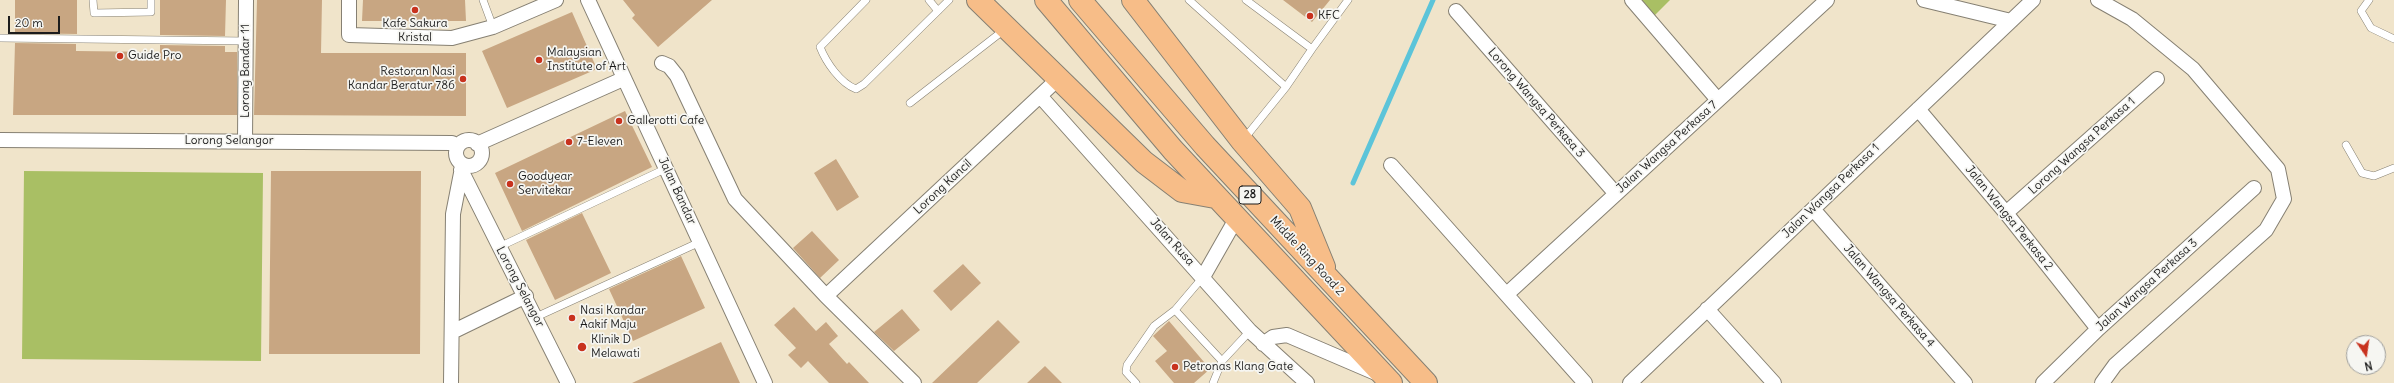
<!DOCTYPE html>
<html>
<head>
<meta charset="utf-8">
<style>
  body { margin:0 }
  #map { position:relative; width:2394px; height:383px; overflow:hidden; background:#f0e4ca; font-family:Delius,sans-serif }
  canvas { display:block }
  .north { position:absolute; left:2346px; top:335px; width:40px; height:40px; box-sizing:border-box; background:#f6f6f2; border:1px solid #9f9f9c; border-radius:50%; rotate:167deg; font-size:11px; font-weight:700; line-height:16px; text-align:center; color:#1c1c1c }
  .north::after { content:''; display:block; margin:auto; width:14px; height:18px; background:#c8321e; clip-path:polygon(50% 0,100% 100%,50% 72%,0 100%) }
  .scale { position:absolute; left:8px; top:16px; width:52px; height:18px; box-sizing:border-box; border:2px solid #1c1c1c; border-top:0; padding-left:5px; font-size:12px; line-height:14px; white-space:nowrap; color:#1c1c1c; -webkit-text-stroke:3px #f6f6f2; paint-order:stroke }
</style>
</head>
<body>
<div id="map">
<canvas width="2394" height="383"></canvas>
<div class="north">N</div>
<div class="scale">20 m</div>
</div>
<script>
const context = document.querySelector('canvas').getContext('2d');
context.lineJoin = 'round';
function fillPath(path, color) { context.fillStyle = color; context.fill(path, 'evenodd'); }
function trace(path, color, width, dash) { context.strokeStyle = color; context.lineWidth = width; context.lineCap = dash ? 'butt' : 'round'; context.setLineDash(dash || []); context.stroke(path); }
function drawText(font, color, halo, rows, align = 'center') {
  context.font = font + ' Delius,sans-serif'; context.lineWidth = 3.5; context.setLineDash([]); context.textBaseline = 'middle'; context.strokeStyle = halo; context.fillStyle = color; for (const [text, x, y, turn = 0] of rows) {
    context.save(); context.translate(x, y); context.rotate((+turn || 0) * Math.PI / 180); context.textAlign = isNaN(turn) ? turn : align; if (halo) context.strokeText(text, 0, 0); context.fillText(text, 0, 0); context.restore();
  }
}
fillPath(new Path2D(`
  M1640,0H1670L1654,16Z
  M24,171L263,173L261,361L22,359Z`), '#a9bf64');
trace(new Path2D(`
  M1353,183L1433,0`), '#5cc4d9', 5);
fillPath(new Path2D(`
  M15,0H77V34L15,33Z
  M160,0H226L225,36L160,35Z
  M257,0H322L321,53H466V116L254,115Z
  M363,0H465L466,21H362Z
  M623,0H712L658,47L632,18L635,15Z
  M1283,0H1330L1312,22Z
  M572,12L597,69L507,108L482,51Z
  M15,43L76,44V51L160,52V45L225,46V52H237V115H13Z
  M625,111L652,167L522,231L495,173Z
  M836,159L859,197L837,211L814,173Z
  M271,171H421L420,354H269Z
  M582,213L611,273L555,300L526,240Z
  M812,231L839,260L820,278L793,248Z
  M681,256L705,308L633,341L609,289Z
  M963,264L981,283L951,311L933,291Z
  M794,307L816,331L826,322L838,336L829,344L847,364L849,362L869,383H829L808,361L801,368L788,355L796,348L774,325Z
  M902,309L920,330L894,351L874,332Z
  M998,320L1020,342L977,383H932Z
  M1169,321L1210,369L1194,383H1174L1155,361L1167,351L1153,336Z
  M721,342L740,383H632Z
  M1045,366L1062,383H1027Z`), '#c8a682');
const service = new Path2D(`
  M93,0L94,13L151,12V0
  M483,0L493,27
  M866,0L820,47C826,62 840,83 856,89L864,84L949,0
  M929,0L938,11
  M1189,0L1286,87
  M2369,0L2361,11L2371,28L2394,39
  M0,38L246,41
  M1312,49L1348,0
  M910,103L1004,30
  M1244,139L1286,87L1312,49L1246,0
  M2346,145L2362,173L2374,176L2394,168
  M499,247L667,168
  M1175,310L1222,361
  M536,317L700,242
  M1136,383L1126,372L1127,365L1154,326L1175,310L1203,277
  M1213,383L1222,361L1250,331`);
const minor = new Path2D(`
  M349,0V35L452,38L493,27L556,0
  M588,0L765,383
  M1632,0L1718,100
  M1924,0L2011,21
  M2098,0L2132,19L2193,69L2278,169L2284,199L2266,230L2115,365L2102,383
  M1456,11L1616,194
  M662,63L669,66L677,76L735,199L826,296L914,383
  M1041,97L1250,331L1307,383
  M1918,109L2006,213L2098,329
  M0,140L452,143L458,146
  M456 153a13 13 0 1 1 26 0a13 13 0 1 1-26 0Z
  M245,141L246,0
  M477,144L623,79
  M1391,165L1585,383
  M461,170L568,383
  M1813,209L1965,383
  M2006,213L2157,79
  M1203,277L1236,219
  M1507,294L1827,0
  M826,296L1059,78
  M1707,309L1774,383
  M452,332L526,296
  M1263,344L1273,337L1287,335L1378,374
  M451,383L453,214L462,168
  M1630,383L2033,0
  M2043,383L2098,329L2254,188`);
const trunk = new Path2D(`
  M978,0L1144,162L1182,191L1215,197
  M1046,0L1173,150L1391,383
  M1080,0L1205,146L1426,383
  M1133,0L1242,141L1300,208L1324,267`);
trace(service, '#868073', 8);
trace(minor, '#868073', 16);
trace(trunk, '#868073', 24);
trace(service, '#fff', 7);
trace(minor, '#fff', 14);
trace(trunk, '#f7bd88', 22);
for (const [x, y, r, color] of [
  [415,10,4,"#c8321e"],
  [1310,16,4,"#c8321e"],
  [120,56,4,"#c8321e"],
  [539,60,4,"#c8321e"],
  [463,79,4,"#c8321e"],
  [619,121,4,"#c8321e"],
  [569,142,4,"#c8321e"],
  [510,184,4,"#c8321e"],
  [572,318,4,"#c8321e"],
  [582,347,5,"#c8321e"],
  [1175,367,4,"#c8321e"]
]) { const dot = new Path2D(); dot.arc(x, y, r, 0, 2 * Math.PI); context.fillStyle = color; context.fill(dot); trace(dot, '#f6f6f2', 1.5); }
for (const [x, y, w] of [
  [1250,195,22]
]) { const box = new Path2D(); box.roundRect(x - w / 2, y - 9, w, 18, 3); context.fillStyle = '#f6f6f2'; context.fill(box); trace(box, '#1c1c1c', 1); }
drawText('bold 11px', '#1c1c1c', null, [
  ["28",1250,195]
]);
drawText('12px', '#1c1c1c', '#f6f6f2', [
  ["KFC",1318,16],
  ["Kafe Sakura",415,24,"center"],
  ["Kristal",415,38,"center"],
  ["Malaysian",547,53],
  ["Institute of Art",547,67],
  ["Guide Pro",128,56],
  ["Restoran Nasi",455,72,"right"],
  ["Kandar Beratur 786",455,86,"right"],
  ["Gallerotti Cafe",627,121],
  ["7-Eleven",577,142],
  ["Goodyear",518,177],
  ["Servitekar",518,191],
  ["Nasi Kandar",580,311],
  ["Aakif Maju",580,325],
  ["Klinik D",591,340],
  ["Melawati",591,354],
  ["Petronas Klang Gate",1183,367]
], 'left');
drawText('12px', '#1c1c1c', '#f6f6f2', [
  ["Lorong Bandar 11",246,71,-90],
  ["Lorong Wangsa Perkasa 3",1536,103,49],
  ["Lorong Selangor",229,141],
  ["Lorong Wangsa Perkasa 1",2082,146,-42],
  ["Jalan Wangsa Perkasa 7",1667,147,-42],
  ["Lorong Kancil",943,187,-43],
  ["Jalan Bandar",677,191,65],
  ["Jalan Wangsa Perkasa 1",1831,191,-44],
  ["Jalan Wangsa Perkasa 2",2009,218,51],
  ["Jalan Rusa",1172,242,48],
  ["Middle Ring Road 2",1307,256,47],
  ["Jalan Wangsa Perkasa 3",2147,285,-42],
  ["Lorong Selangor",520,287,62],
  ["Jalan Wangsa Perkasa 4",1889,296,49]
]);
</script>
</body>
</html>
